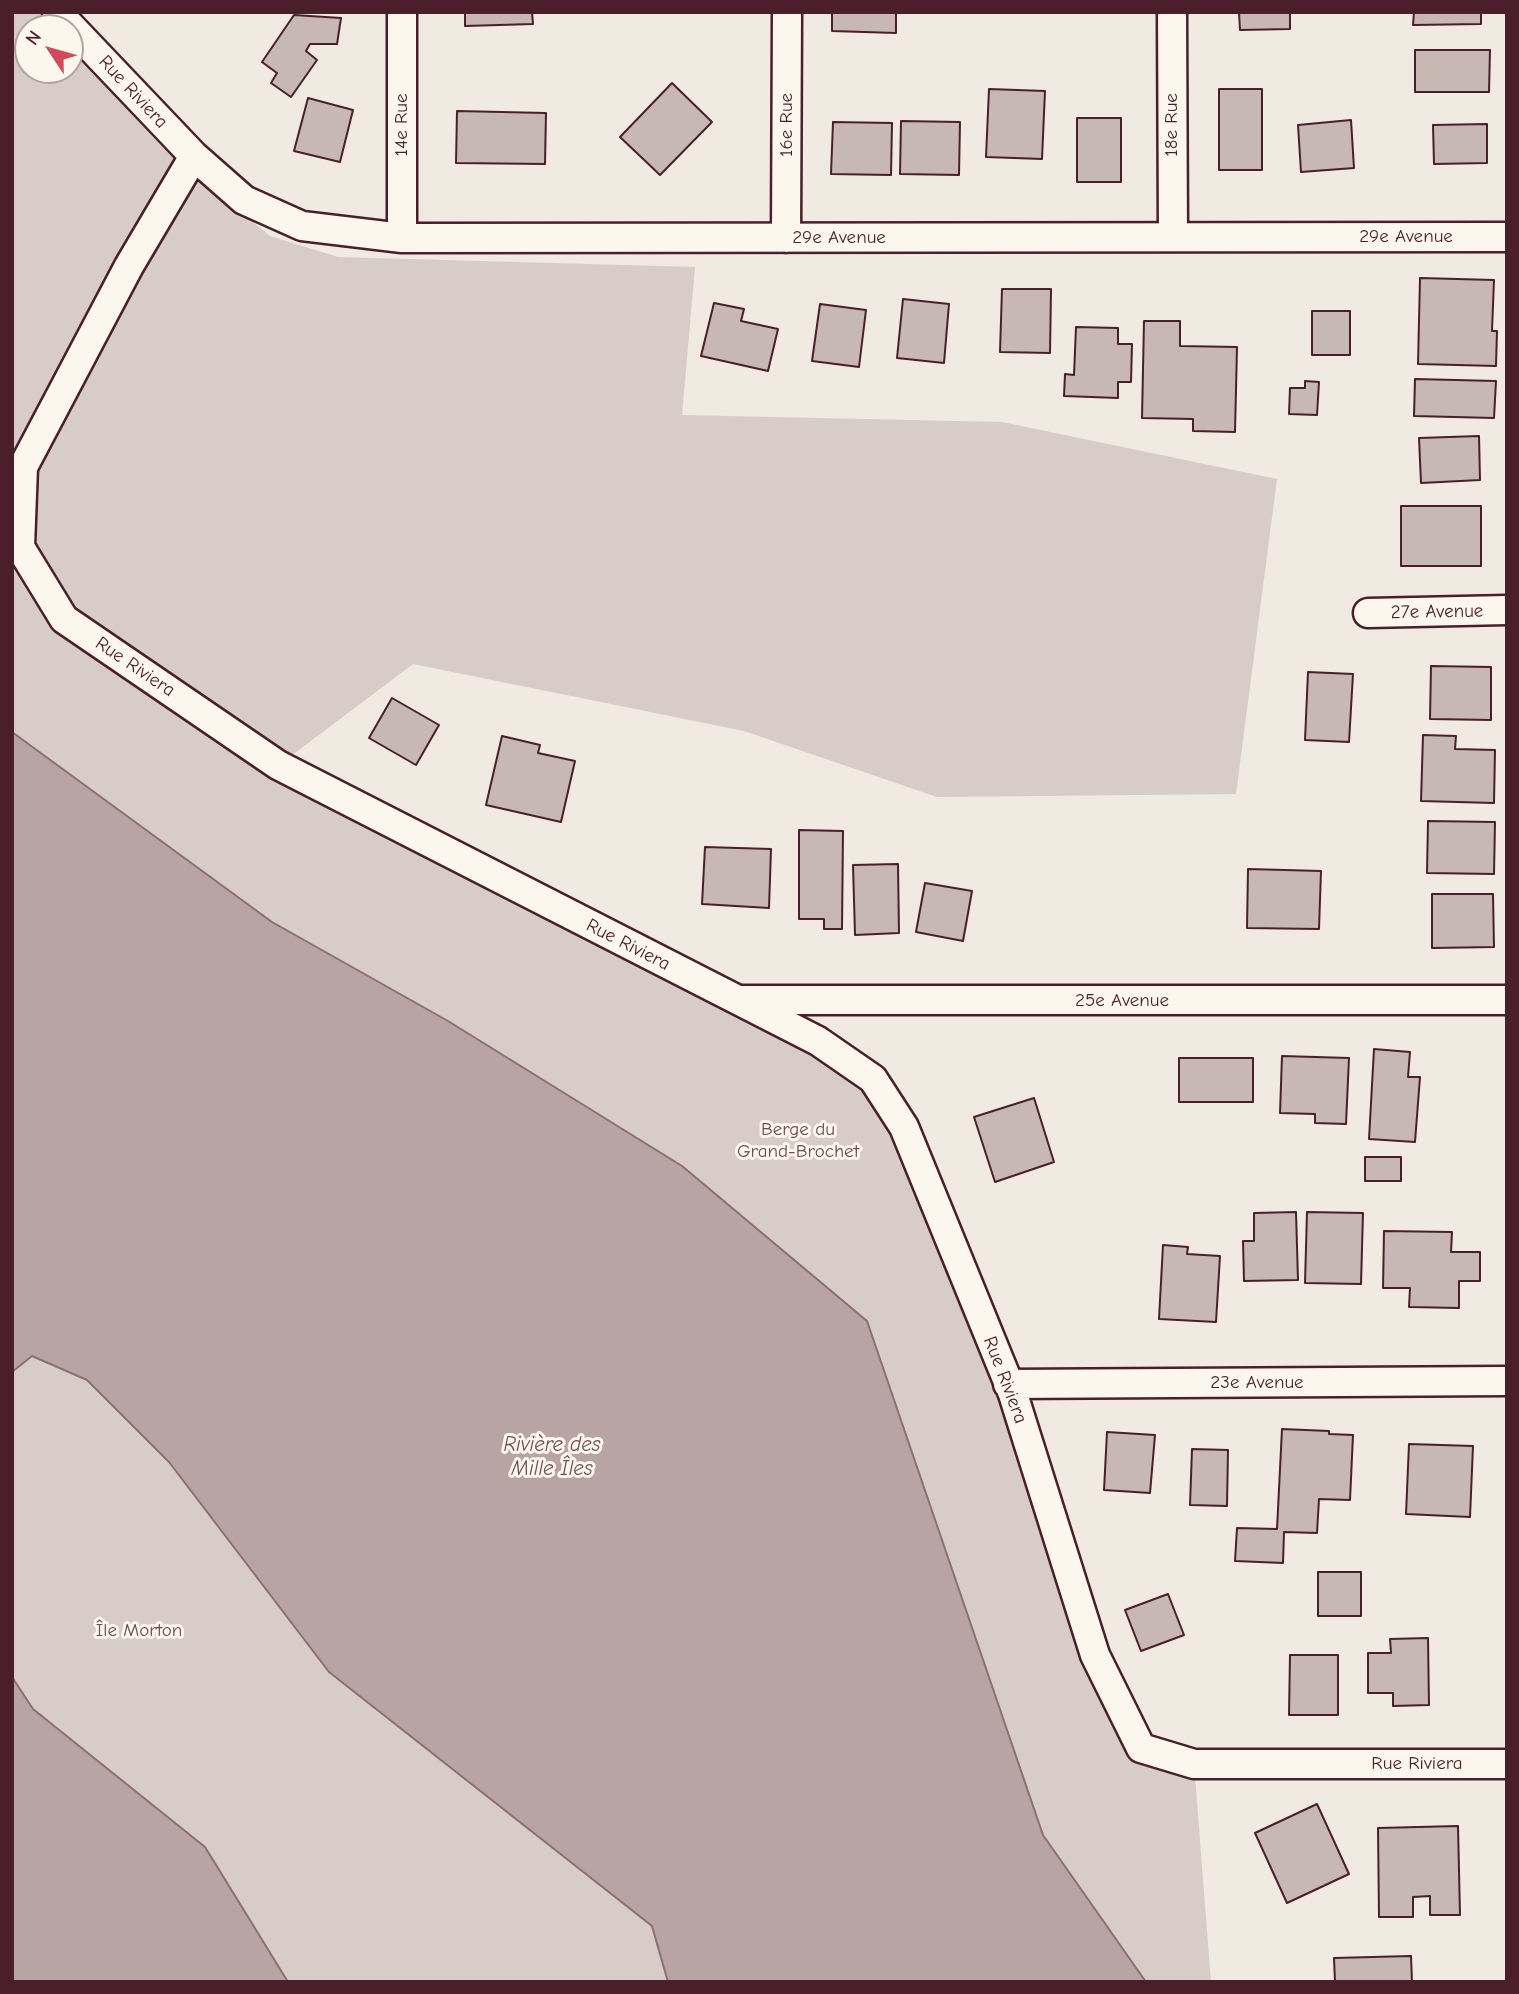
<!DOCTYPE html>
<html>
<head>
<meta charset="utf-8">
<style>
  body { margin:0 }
  #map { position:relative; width:1519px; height:1994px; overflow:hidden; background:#f0eae0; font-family:"Comic Neue",sans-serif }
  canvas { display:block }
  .frame { position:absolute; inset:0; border:14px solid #4a1f2b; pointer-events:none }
  .north { position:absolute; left:14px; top:14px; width:70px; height:70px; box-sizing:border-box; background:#fbf7ec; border:2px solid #b4a19f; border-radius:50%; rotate:306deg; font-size:19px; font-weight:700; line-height:28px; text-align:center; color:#4a1f2b }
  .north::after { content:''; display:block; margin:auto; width:24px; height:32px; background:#d1495b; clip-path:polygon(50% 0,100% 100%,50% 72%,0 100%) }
</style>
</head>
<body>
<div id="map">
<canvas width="1519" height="1994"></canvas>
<div class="frame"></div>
<div class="north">N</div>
</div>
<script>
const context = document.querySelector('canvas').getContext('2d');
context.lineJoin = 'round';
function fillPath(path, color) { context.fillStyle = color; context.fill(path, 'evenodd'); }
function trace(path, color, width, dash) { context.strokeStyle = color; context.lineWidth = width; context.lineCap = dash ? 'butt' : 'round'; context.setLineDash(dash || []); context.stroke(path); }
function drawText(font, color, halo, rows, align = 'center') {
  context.font = font + ' "Comic Neue",sans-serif'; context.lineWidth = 6; context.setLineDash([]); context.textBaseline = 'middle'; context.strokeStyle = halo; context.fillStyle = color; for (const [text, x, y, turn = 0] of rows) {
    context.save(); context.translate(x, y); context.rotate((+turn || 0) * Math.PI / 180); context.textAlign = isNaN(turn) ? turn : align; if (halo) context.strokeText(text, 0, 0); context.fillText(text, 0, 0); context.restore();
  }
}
fillPath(new Path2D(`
  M12,12H57L204,182L270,236L338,257L695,267L682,415L1002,422L1277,479L1236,794L937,797L744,731L413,664L279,765L873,1079L1141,1748L1194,1764L1211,1982H891L653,1926L668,1982H288L205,1847L33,1709L12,1677ZM28,28H70V70H28Z`), '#d8ccc6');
const water = new Path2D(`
  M12,732L272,922L448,1021L682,1166L867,1321L1043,1835L1146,1982H668L652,1926L329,1672L169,1462L87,1380L32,1356L12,1372Z
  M12,1677L33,1709L205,1847L288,1982H12Z`);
fillPath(water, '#b8a4a2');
trace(water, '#8c6f72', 2);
const building = new Path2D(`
  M465,12H532L533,24L465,26Z
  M832,12H896V33L832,31Z
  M1239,12H1290V29L1240,30Z
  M1414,12H1481V24L1413,25Z
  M294,15L341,18L337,44H310L306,51L317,60L291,97L271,83L277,73L262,62Z
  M1415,50H1490L1489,92H1415Z
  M672,83L712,122L660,175L620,137Z
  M989,89L1045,91L1042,159L986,157Z
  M1219,89H1262V170H1219Z
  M308,98L353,110L340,162L294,151Z
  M457,111L546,113L545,164L456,163Z
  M1077,118H1121V182H1077Z
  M1351,120L1354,168L1301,172L1298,125Z
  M901,121L960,122L959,175L900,174Z
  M833,122L892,123L891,175L831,174Z
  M1487,124V163L1434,164L1433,125Z
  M1420,278L1494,280L1492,331H1497L1496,366L1418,364Z
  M1002,289H1051L1050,353L1000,352Z
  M903,299L949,304L944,363L897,358Z
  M714,303L744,309L741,321L778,329L768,371L701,356Z
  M820,304L866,310L859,367L812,361Z
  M1312,311H1350V355H1312Z
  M1144,321H1180V346L1237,347L1235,432L1193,431V419L1142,418Z
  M1076,327L1118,328V344H1132L1131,382H1118V398L1064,396L1065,374L1074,375Z
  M1415,379L1496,381L1494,418L1414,416Z
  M1305,381L1319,382L1317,415L1289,414L1290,388H1305Z
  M1479,436L1480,480L1421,483L1419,438Z
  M1401,506H1481V566H1401Z
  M1431,666L1491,667V720L1430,719Z
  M1308,672L1353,674L1349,742L1305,740Z
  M392,698L439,725L416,765L369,738Z
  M1423,735L1456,736L1455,749L1495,750L1494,803L1421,801Z
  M502,736L540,745L538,753L575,761L561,822L486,805Z
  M1428,821L1495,822L1494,874L1427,873Z
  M799,830L843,831L842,929H824V919H799Z
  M705,847L771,849L769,908L702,904Z
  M898,864L899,933L855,935L853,865Z
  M1248,869L1321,871L1319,929L1247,928Z
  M925,883L972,891L963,941L916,932Z
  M1432,894H1493L1494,947L1432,948Z
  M1374,1049L1410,1052L1408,1077H1420L1415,1142L1369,1139Z
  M1282,1056L1349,1058L1346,1124L1315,1123V1114L1280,1113Z
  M1179,1058H1253V1102H1179Z
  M1034,1098L1054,1162L995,1182L974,1117Z
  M1365,1157H1401V1181H1365Z
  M1296,1212L1298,1280L1244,1281L1243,1241H1254V1213Z
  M1307,1212L1363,1213L1361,1284L1305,1283Z
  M1384,1231L1452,1232L1451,1252H1480V1281H1459V1308L1409,1307L1410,1288H1383Z
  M1163,1245L1188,1247L1187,1254L1220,1256L1216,1322L1159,1319Z
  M1282,1429L1329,1431V1434L1353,1435L1350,1500L1319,1499L1317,1533L1284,1532L1283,1563L1235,1561L1237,1528L1277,1529Z
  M1107,1432L1155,1435L1150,1493L1104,1490Z
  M1409,1444L1473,1446L1470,1517L1406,1514Z
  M1192,1449L1228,1450L1227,1506L1190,1505Z
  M1318,1572H1361V1616H1318Z
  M1168,1594L1184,1635L1141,1651L1125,1610Z
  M1428,1638L1429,1705L1393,1706V1693H1368V1653H1391L1390,1639Z
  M1290,1655H1338V1715H1289Z
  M1317,1804L1349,1874L1287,1903L1255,1833Z
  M1458,1826L1460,1915H1430V1896L1413,1897V1917H1379L1378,1828Z
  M1411,1956L1412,1982H1335L1334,1958Z`);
fillPath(building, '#c8b8b3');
trace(building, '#4a1f2b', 2);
const minor = new Path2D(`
  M57,12L194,156L244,200L302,226L402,238L1507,237
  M402,12V238
  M1172,12L1173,237
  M194,156L129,266L23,467L20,547L64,619L278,765L818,1041L873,1079L904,1127L1013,1394L1095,1655L1141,1748L1194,1764H1507
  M786,238L787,12
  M1368,613L1507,610
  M743,1000H1507
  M1008,1384L1507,1381`);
trace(minor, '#4a1f2b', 33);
trace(minor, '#fbf7ec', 28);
drawText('19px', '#4a1f2b', '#fbf7ec', [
  ["Rue Riviera",133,92,47],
  ["14e Rue",402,125,-90],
  ["16e Rue",787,125,-90],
  ["18e Rue",1172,125,-90],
  ["29e Avenue",1406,237],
  ["29e Avenue",839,238],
  ["27e Avenue",1437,612,-1],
  ["Rue Riviera",135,667,34],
  ["Rue Riviera",628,945,27],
  ["25e Avenue",1122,1001],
  ["Rue Riviera",1005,1380,69],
  ["23e Avenue",1257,1383],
  ["Rue Riviera",1417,1764]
]);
drawText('19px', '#6e4a52', '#fbf7ec', [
  ["Berge du",798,1130],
  ["Grand-Brochet",798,1152],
  ["Île Morton",139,1631]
]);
drawText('italic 21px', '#704e55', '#fbf7ec', [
  ["Rivière des",552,1445],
  ["Mille Îles",552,1469]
]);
</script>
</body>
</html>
